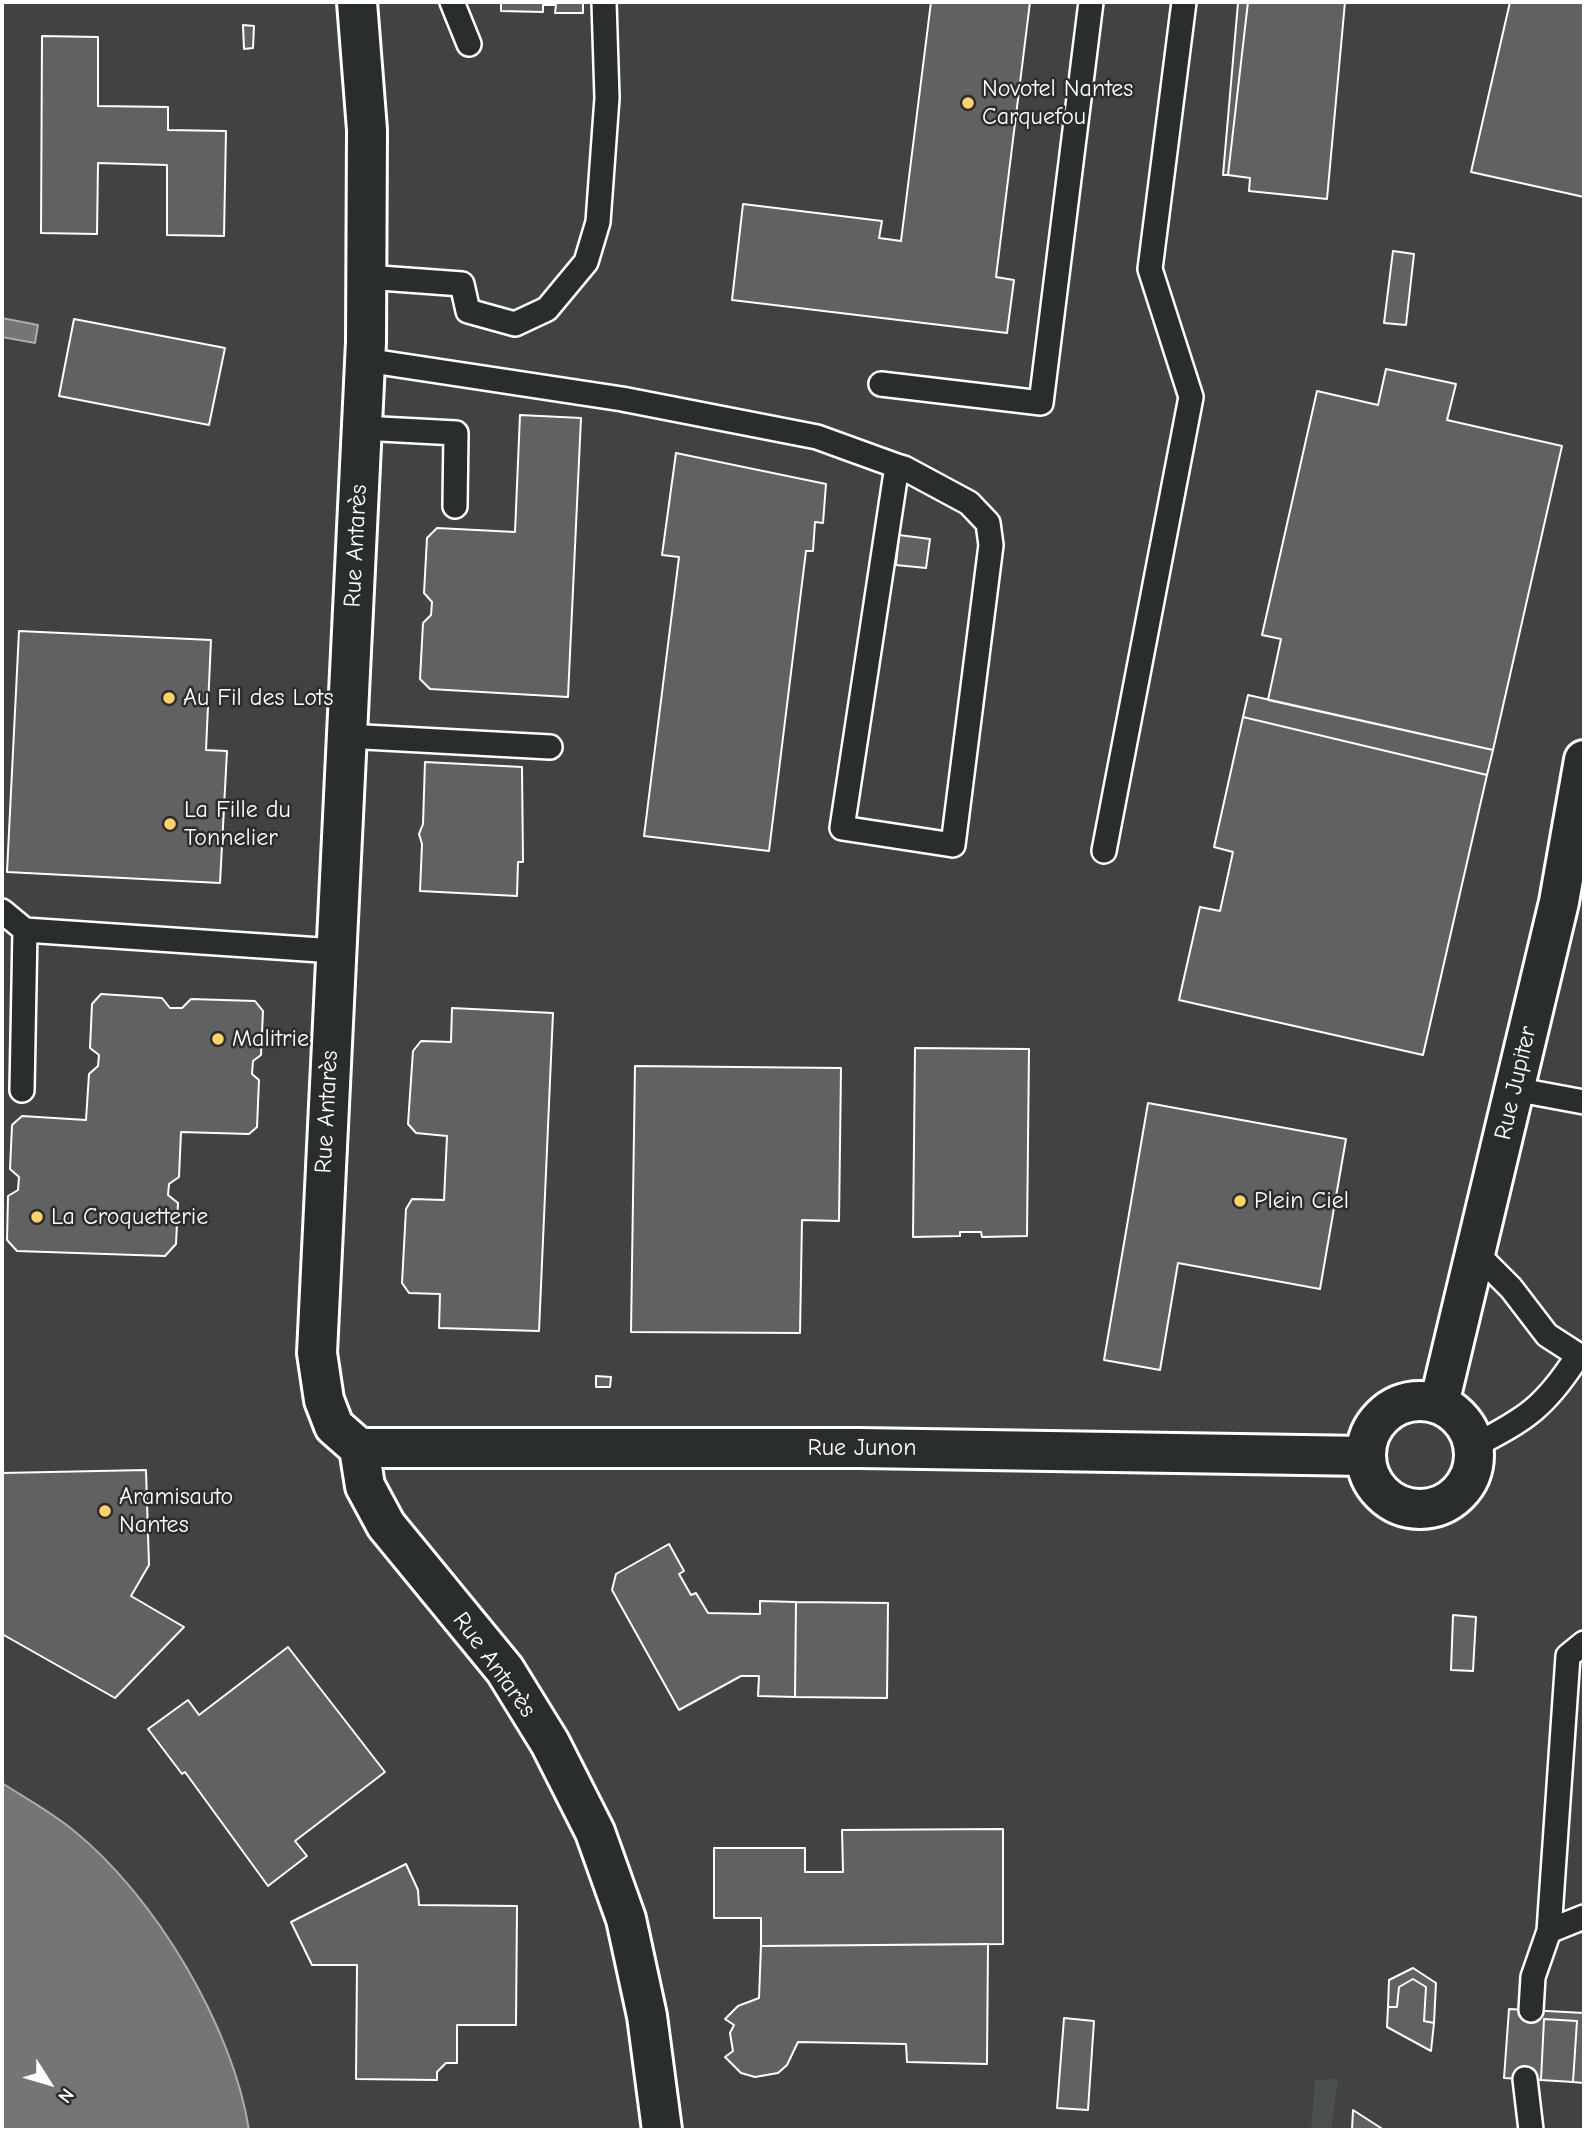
<!DOCTYPE html>
<html>
<head>
<meta charset="utf-8">
<style>
  body { margin:0 }
  #map { position:relative; width:1586px; height:2132px; overflow:hidden; background:#333536; font-family:"Comic Neue",sans-serif }
  canvas { display:block }
  .frame { position:absolute; inset:0; border:4px solid #fff; pointer-events:none }
  .north { position:absolute; left:14px; top:2048px; width:70px; height:70px; -webkit-text-stroke:5px #2a2d2e; paint-order:stroke; rotate:127deg; font-size:19px; font-weight:700; line-height:28px; text-align:center; color:#fff }
  .north::after { content:''; display:block; margin:auto; width:24px; height:32px; background:#fff; clip-path:polygon(50% 0,100% 100%,50% 72%,0 100%) }
</style>
</head>
<body>
<div id="map">
<canvas width="1586" height="2132"></canvas>
<div class="frame"></div>
<div class="north">N</div>
</div>
<script>
const context = document.querySelector('canvas').getContext('2d');
context.lineJoin = 'round';
function fillPath(path, color) { context.fillStyle = color; context.fill(path, 'evenodd'); }
function trace(path, color, width, dash) { context.strokeStyle = color; context.lineWidth = width; context.lineCap = dash ? 'butt' : 'round'; context.setLineDash(dash || []); context.stroke(path); }
function drawText(font, color, halo, rows, align = 'center') {
  context.font = font + ' "Comic Neue",sans-serif'; context.lineWidth = 5; context.setLineDash([]); context.textBaseline = 'middle'; context.strokeStyle = halo; context.fillStyle = color; for (const [text, x, y, turn = 0] of rows) {
    context.save(); context.translate(x, y); context.rotate((+turn || 0) * Math.PI / 180); context.textAlign = isNaN(turn) ? turn : align; if (halo) context.strokeText(text, 0, 0); context.fillText(text, 0, 0); context.restore();
  }
}
fillPath(new Path2D(`
  M2,2H1584V2130H2Z`), '#404243');
fillPath(new Path2D(`
  M1338,2079L1331,2130H1311L1315,2080Z`), '#4c4f50');
const water = new Path2D(`
  M2,318L38,325L35,343L2,337Z
  M2,1783C25,1798 51,1812 73,1830C155,1896 233,2027 249,2130H2Z`);
fillPath(water, '#737576');
trace(water, '#abacad', 2);
const building = new Path2D(`
  M501,2H583V13H555L556,5H543V12L501,11Z
  M931,2H1030L996,277L1014,280L1007,333L732,300L743,204L882,221L879,238L901,241Z
  M1248,2H1345L1327,199L1249,191L1250,178L1228,175Z
  M1248,2L1228,175H1223L1238,3Z
  M1510,2H1584V197L1471,172Z
  M243,25L254,26L253,48L244,49Z
  M42,36L98,37V106L168,107V130L226,131L224,236L167,235V165L98,163L97,234L41,233Z
  M1393,251L1414,254L1406,325L1384,323Z
  M74,319L225,348L209,425L59,396Z
  M1386,369L1456,384L1447,420L1562,446L1493,750L1268,700L1281,639L1262,635L1317,391L1378,405Z
  M520,415L581,418L568,697L430,689L420,679L423,623L431,615L432,602L424,593L427,538L437,528L515,532Z
  M676,453L826,484L823,523L815,522L813,551H806L769,851L644,836L679,557L662,555Z
  M899,535L930,539L926,568L896,565Z
  M19,631L211,640L206,750L227,751L220,883L7,872Z
  M1248,695L1493,750L1487,775L1243,717Z
  M1243,717L1487,775L1423,1055L1179,1000L1200,907L1220,911L1233,852L1214,847Z
  M425,762L522,767L523,862H518L517,896L420,891L422,844L419,834L423,824Z
  M101,994L162,998L170,1008H182L191,999L255,1001L263,1011L261,1055L253,1061L252,1074L259,1080L257,1127L249,1134L181,1132L179,1177L169,1184L168,1195L178,1203L176,1244L165,1256L17,1251L7,1240L8,1196L18,1190L19,1177L10,1169L12,1125L22,1116L86,1120L89,1074L98,1066L99,1055L90,1048L92,1004Z
  M452,1008L553,1013L539,1331L439,1328L440,1294L409,1293L402,1283L406,1209L412,1199L444,1200L447,1136L416,1133L408,1124L413,1051L421,1041L451,1042Z
  M915,1048L1029,1049L1027,1236L982,1237L981,1232H960V1236L913,1237Z
  M635,1066L841,1068L839,1221L802,1220L800,1333L631,1332Z
  M1148,1103L1346,1139L1320,1289L1178,1263L1160,1370L1104,1360Z
  M596,1376L611,1377L610,1387H596Z
  M146,1470L149,1565L131,1596L184,1627L115,1698L2,1634V1473Z
  M669,1544L684,1571L679,1574L691,1595L696,1593L708,1613L760,1614V1601L796,1602L795,1697L758,1696L759,1676H741L679,1710L612,1590L616,1574Z
  M796,1602L888,1603L887,1698L795,1697Z
  M1453,1615L1476,1617L1473,1671L1451,1670Z
  M288,1647L385,1772L295,1841L307,1856L268,1886L185,1772L182,1774L148,1729L188,1700L199,1715Z
  M1003,1829V1944L761,1946V1918H714V1848H805V1872H843L842,1830Z
  M406,1864L418,1890L419,1905L517,1906L516,2025H457V2063H446L437,2072V2080L356,2079L357,1965H312L291,1922Z
  M988,1944L987,2064L907,2062L906,2044L798,2042L787,2065L778,2073L755,2077L741,2073L725,2057L733,2051L730,2033L734,2025L725,2019L738,2006L759,1998L761,1946Z
  M1413,1968L1436,1983L1434,2023L1424,2021L1426,1987L1413,1979L1399,1987L1397,2007H1388L1389,1980Z
  M1413,1979L1426,1987L1424,2021L1434,2023L1431,2051L1387,2027L1388,2007H1397L1399,1987Z
  M1509,2009L1584,2013V2083L1573,2082L1577,2021L1544,2019L1541,2080L1504,2078Z
  M1064,2018L1094,2021L1088,2110L1057,2108Z
  M1544,2019L1577,2021L1573,2082L1541,2080Z
  M1353,2110L1384,2130H1352Z`);
fillPath(building, '#5f6162');
trace(building, '#fff', 2);
const service = new Path2D(`
  M452,2L469,44
  M366,277L462,284L468,311L515,324L547,309L586,262L598,222L607,98L604,2
  M365,360L622,399L817,437L897,466L904,468L969,503L988,523L991,545L953,845L842,828L897,466
  M881,384L1041,403L1091,2
  M362,428L456,433L455,506
  M346,736L550,747
  M1104,851L1191,397L1150,269L1184,2
  M2,911L25,930
  M1514,1089L1584,1102
  M22,1090L25,930L335,951
  M1475,1252L1511,1288L1547,1335L1584,1359
  M1474,1446C1526,1419 1545,1407 1577,1357
  M1549,1931L1584,1917
  M1531,2010L1533,1977L1549,1931L1568,1656L1584,1643
  M1525,2079L1531,2130`);
const minor = new Path2D(`
  M357,2L367,130L366,342L317,1353L324,1400L334,1426L359,1448L365,1486L386,1525L505,1670L550,1743L595,1832L626,1919L647,2016L662,2130
  M1366 1455a54 54 0 1 1 108 0a54 54 0 1 1-108 0Z
  M1439,1404L1559,902L1584,760
  M359,1448H859L1366,1456`);
trace(service, '#fff', 28);
trace(minor, '#fff', 44);
trace(service, '#2a2d2e', 23);
trace(minor, '#2a2d2e', 38);
for (const [x, y, r, color] of [
  [968,103,7,"#ffd166"],
  [169,698,7,"#ffd166"],
  [170,824,7,"#ffd166"],
  [218,1039,7,"#ffd166"],
  [1240,1201,7,"#ffd166"],
  [37,1217,7,"#ffd166"],
  [105,1511,7,"#ffd166"]
]) { const dot = new Path2D(); dot.arc(x, y, r, 0, 2 * Math.PI); context.fillStyle = color; context.fill(dot); trace(dot, '#2a2d2e', 2.5); }
drawText('24px', '#fff', '#2a2d2e', [
  ["Novotel Nantes",982,89],
  ["Carquefou",982,117],
  ["Au Fil des Lots",183,698],
  ["La Fille du",184,810],
  ["Tonnelier",184,838],
  ["Malitrie",232,1039],
  ["Plein Ciel",1254,1201],
  ["La Croquetterie",51,1217],
  ["Aramisauto",119,1497],
  ["Nantes",119,1525]
], 'left');
drawText('24px', '#fff', '#2a2d2e', [
  ["Rue Antarès",356,546,-87],
  ["Rue Jupiter",1516,1083,-77],
  ["Rue Antarès",327,1112,-87],
  ["Rue Junon",862,1448],
  ["Rue Antarès",494,1665,54]
]);
</script>
</body>
</html>
